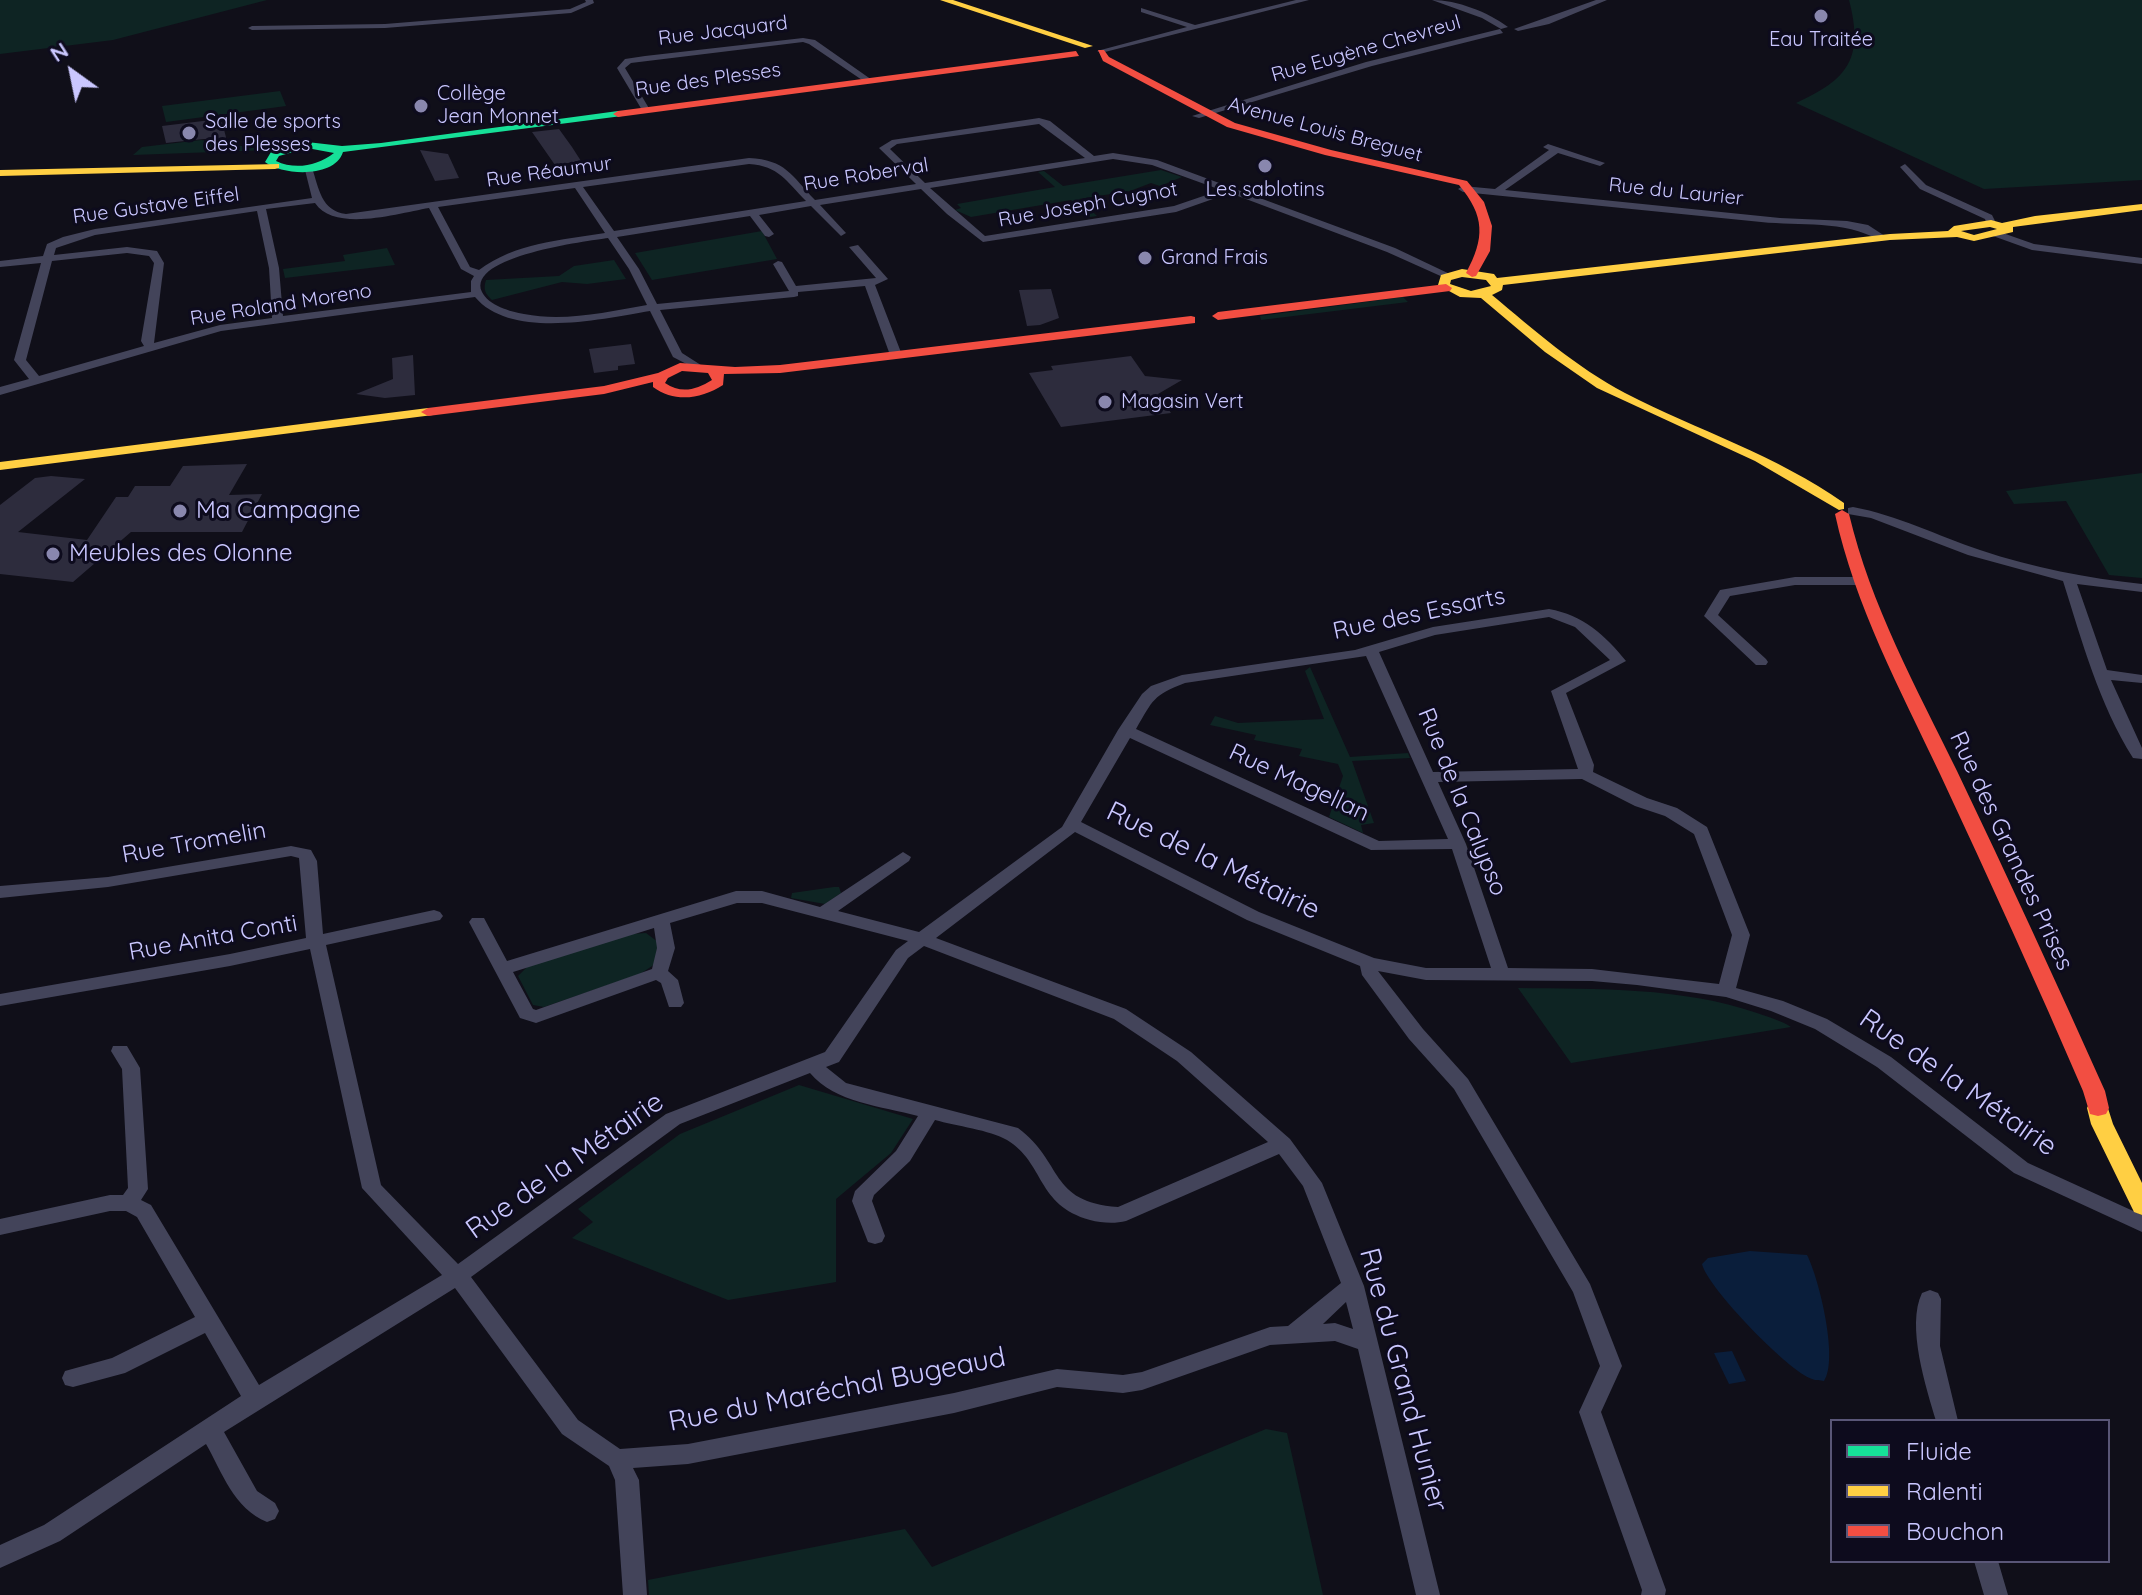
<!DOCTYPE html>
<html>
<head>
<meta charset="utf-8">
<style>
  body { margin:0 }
  #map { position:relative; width:2142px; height:1595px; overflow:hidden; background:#100f19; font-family:Quicksand,sans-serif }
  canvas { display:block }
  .legend { position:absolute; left:1830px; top:1419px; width:280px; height:144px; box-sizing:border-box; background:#0d0b1d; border:2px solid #595677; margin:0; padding:10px 14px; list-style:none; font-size:24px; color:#cac7ff }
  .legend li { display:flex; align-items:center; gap:16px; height:40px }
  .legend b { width:40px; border:2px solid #595677 }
  .north { position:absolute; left:32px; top:32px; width:80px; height:80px; -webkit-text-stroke:6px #0d0b1d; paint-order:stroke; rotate:327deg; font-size:22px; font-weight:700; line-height:32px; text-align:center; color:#cac7ff }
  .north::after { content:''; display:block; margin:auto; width:28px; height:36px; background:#cac7ff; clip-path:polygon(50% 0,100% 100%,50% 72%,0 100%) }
</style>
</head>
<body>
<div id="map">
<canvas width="2142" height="1595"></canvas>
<ul class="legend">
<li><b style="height:10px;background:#16e098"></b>Fluide</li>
<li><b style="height:10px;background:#ffcf43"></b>Ralenti</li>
<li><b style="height:10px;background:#f24e42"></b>Bouchon</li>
</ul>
<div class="north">N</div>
</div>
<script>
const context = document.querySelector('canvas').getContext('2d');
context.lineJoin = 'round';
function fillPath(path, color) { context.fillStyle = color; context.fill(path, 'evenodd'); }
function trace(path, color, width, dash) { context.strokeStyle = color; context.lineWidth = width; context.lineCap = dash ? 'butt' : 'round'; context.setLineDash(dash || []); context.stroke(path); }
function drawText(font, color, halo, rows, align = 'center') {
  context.font = font + ' Quicksand,sans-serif'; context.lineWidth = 6; context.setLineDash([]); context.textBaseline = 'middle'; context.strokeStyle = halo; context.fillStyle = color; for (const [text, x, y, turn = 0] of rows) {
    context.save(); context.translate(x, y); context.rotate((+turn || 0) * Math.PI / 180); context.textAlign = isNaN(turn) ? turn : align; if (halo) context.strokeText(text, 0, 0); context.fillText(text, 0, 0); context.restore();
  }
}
fillPath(new Path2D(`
  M0,0H267L113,40L0,54Z
  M1849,0H2142V180L1984,189L1796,103C1849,79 1864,58 1849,0Z
  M280,91L286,106L166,122L162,106Z
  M201,140L269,150L133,155L142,147Z
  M1161,170L1182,177L1160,186L1151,183L1130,191L1079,199L1097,216L1090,217L1071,200L971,217L955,210L961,208L957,204L1055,187L1038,172L1044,171L1063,186Z
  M762,231L777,259L652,280L635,253Z
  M387,248L395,265L285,278L283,269L345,261L343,255Z
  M614,260L626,279L587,284L562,282L492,300C485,294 483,289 486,280L559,276L574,266Z
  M1403,297L1408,302L1261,320L1260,316Z
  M2142,473V578L2109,575L2066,501L2014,504L2006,491Z
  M1310,667L1350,757L1408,753L1410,758L1352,761L1374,823L1361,825L1363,833L1329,817L1343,776L1338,764L1299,756L1302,749L1254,740L1256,735L1210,725L1215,716L1238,723L1324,719L1305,671Z
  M834,887H839L841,893L825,904L791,898L792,893Z
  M646,933L658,942L655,964L640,974L544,1007L533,1005L518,976L528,966L631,934Z
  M1518,988C1598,989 1681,987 1757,1013C1768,1017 1782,1021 1791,1027L1571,1063Z
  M799,1085L913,1119L891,1153L836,1199V1282L728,1300L572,1238L593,1222L578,1209L680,1134Z
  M1266,1429L1287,1433L1323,1595H649L648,1580L905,1529L932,1567Z`), '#0e2423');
fillPath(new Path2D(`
  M1750,1251L1807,1255C1819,1278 1839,1360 1824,1381C1820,1380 1816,1381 1812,1379C1789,1372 1707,1287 1702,1264L1708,1258Z
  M1732,1351L1746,1381L1729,1384L1714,1353Z`), '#0a1e3b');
fillPath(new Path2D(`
  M211,120L212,124L222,122L227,141L204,139L166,143L162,126Z
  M559,129L572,147L581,161L555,165L532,132Z
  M420,150L448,154L459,178L435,181Z
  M1051,289L1059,318L1040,325L1027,326L1019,290Z
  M631,344L635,364L618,366V370L594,373L589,349Z
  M413,355L415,395L385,398L356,394L393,379L392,358Z
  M1131,356L1145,376L1182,380L1158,394L1171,413L1061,427L1029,373L1053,370L1051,366Z
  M247,464L229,495L262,494L242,532H131L73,582L0,574V505L35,478L51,476L85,479L18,532L87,540L116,497H128L135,486H170L183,466Z`), '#2d2c3d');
fillPath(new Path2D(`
  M585,0H593L594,3L571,13L385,28L252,30L248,28L252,26L385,24L570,9L586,2Z
  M1296,0H1309L1101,53L1097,51L1187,27L1141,12V8L1195,25Z
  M1432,0C1457,0 1488,12 1508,27L1501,29L1482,18Z
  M1596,0H1607L1549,24L1518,31L1514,29Z
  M1500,29L1503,33L1372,66L1199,118L1192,116L1366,62Z
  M803,38L815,40L872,80L865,82L809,44L803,42L631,63L625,68L650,110L646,113L642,110L617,68L625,59L645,56Z
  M1039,118L1050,121L1094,156L1113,153L1157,160L1395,248L1454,276L1445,278L1387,252L1230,193L1176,212L983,242L947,214L921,189L820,205L846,233L841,236L811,206L759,215L774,234L769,237L765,236L750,216L617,237L639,269L657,304L789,291L773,264L778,261L782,262L796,286L876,278L849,247L858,245L888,279L875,285L902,355L896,358L890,355L865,286L798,292V296L794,297L660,310L682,353L704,367L698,370L673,357L650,311C602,319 511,340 475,297L221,331L0,395V387L29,379L14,360L41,263L0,267V261L43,256L47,244L63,237L95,229L312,198L304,166L312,168C319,188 321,211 346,214L749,158C786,160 791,175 815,200L916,184L879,148L892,140ZM1039,124L1085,158L925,183L890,149L897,144ZM1113,159L1152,165L1221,190L1174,206L985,236L930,188ZM749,164C779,166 786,181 806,201L614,231L583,187ZM575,188L605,233C561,240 515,243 479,270L470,267L438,207ZM315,203C335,233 399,213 429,208L461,269L474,276L471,281V292L283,316L279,268L266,209ZM257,211L269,268L272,318L220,325L154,343L164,263L157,251L127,247L54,255L56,248L95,235ZM608,238L629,269L647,305C607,312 564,322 524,314C511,312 488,305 482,292C466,256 588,241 608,238ZM127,253L149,256L154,263L141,341L144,346L39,376L26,360L52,261Z
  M1548,144L1605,163L1600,166L1558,153L1505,190L1780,218L1847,221L1868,225L1888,238L1879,240C1844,220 1800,226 1761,222C1661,212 1562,202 1463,192L1458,189L1463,186L1495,189L1549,150L1543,147Z
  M1905,164L1926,185L1992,215L1996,223L1987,225L1985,219L1920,189L1900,167Z
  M1997,231L2034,244L2142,258V264L2032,250L1993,236V232Z
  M1853,507C1897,515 1938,536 1980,550C2034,568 2086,578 2142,584V592L2077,584L2107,670L2142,675V683L2111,680L2142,748V759L2133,758C2099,704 2082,641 2063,581L1968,555L1871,518L1848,514V508Z
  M1795,577H1861L1868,581L1861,585H1795L1730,596L1718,615L1766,659L1768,662L1766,665H1756L1704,616L1720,590Z
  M1549,609C1583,615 1605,635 1626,661L1566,693L1594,765L1593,772L1647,798L1677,808L1707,827L1750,935L1736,988L1783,1001L1827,1019L1891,1057L2028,1163L2142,1215V1232L2014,1173L1877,1067L1815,1029L1771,1011L1726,997L1637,985L1592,981L1426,980L1378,971L1423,1029L1468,1079L1590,1284L1622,1366L1601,1412L1666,1590L1665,1595H1641L1642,1590L1579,1412L1600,1366L1573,1292L1454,1089L1409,1039L1362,975L1360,966L1247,920L1075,832L936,938L1126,1009L1191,1052L1290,1139L1322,1183L1364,1286L1440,1595H1416L1358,1349L1335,1341L1270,1345L1142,1390L1123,1393L1057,1387L954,1413L688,1464L633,1468L639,1480L647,1595H623L615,1480L609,1466L562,1434L455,1288L224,1432L257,1491L275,1503L279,1511L275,1519L267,1522C234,1509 222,1472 206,1444L60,1541L0,1568V1545L44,1525L241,1396L205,1333L125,1373L73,1387L65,1385L62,1378L65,1371L112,1358L195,1317L137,1217L126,1211H110L0,1235V1219L110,1195H123L128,1188L122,1069L111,1051L113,1046H127L140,1068L148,1189L141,1200L151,1205L259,1385L442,1275L362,1188L310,949L230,966L0,1006V994L230,954L306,938L299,858L291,856L108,887L0,898V886L108,877L291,846L311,850L317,861L323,934L434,910L440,912L443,916L440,920L326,945L381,1185L458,1264L666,1114L825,1052L896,950L908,941L762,903H737L670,923L675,948L668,971L678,980L684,1003L681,1007H669L661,983L656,980L536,1023L520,1018L469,922L472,918H484L507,961L736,891H762L820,907L903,852L911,857L909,861L838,911L919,932L1062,827L1118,730L1142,694L1151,686L1182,675L1355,650L1433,627ZM1549,617L1575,627L1610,660L1551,691L1578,769L1433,772L1379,652L1435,635ZM1366,656L1448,839L1379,841L1136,729C1153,700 1153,695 1185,683ZM1130,738L1371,850L1452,849L1491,968H1426L1374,958L1259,912L1081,822ZM1582,779L1635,806L1665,816L1694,834L1732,935L1719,984L1592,969L1508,968L1466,844L1438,782ZM654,928L657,948L652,969L536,1010L533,1009L513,972ZM924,946L1114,1019L1177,1061L1268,1142L1118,1207C1048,1202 1064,1162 1018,1128L846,1083L826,1067L839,1062L908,958ZM810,1073C835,1103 882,1106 918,1116L896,1151L855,1191L852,1201L868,1242L875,1244L882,1242L885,1236L872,1201L874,1195L910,1161L935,1120C956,1126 990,1130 1007,1140C1045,1163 1036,1205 1090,1220C1101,1223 1115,1224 1126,1221L1279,1154L1303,1186L1341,1283L1288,1326L1270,1327L1142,1372L1123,1375L1057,1369L954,1393L688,1444L620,1449L578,1420L471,1277L680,1124ZM1346,1302L1353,1329L1335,1323L1323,1324Z
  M1930,1290L1938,1293L1941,1299L1940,1346L1958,1421H1936C1926,1387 1906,1326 1922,1293Z
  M1974,1561H1998L2008,1595H1984Z`), '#43445a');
fillPath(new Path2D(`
  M618,111L622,112V116L343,152C335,178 283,176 265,162L271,152L307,142L342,146L381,143ZM307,148L334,153C317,166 295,170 276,161L279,156Z`), '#16e098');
fillPath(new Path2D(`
  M940,0H953L1093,46L1085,48Z
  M279,164V168L275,169L0,176V170Z
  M2142,204V210L2013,227V232L1974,241L1957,237L1890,240L1503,285L1502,290L1492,295C1534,330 1576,367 1625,393C1699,431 1776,455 1844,503V509L1839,510L1755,461L1597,388L1545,352L1481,298L1460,297L1438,285L1441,275L1462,269L1494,274L1497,278L1890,234L1948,231L1954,226L1991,220L2002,223L2035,216ZM1990,227L1997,229L1974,235L1961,231ZM1462,277L1486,280L1491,286L1471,291L1450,284L1451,280Z
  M428,408L433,409V415L0,470V462Z
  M2098,1100L2106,1102L2113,1124L2142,1183V1215L2134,1212L2091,1124L2087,1108L2090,1102Z`), '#ffcf43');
fillPath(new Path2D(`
  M1098,50H1104L1109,57L1235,123L1331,150L1467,181L1484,202L1492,226L1490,251L1476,276L1472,277L1466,273C1485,238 1485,216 1459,185L1325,155L1227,127L1103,61Z
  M1076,51L1079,56L618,117L613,114L618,111Z
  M1446,284L1452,288L1450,291L1218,320L1212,316L1218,312Z
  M1191,316L1195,317V323L780,373L724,374L723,385C701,399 675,403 653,387V382L604,394L428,416L421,412L428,408L604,386L658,373L680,363L735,367L780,365ZM682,371L708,373L712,380C696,390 681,394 665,383L668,378Z
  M1842,510L1849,514C1871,606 1916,687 1957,771C2008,877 2057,984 2105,1091L2109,1108L2106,1114L2098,1116L2090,1114L2083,1091C2037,984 1989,879 1940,774C1900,689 1855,606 1835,514Z`), '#f24e42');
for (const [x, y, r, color] of [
  [1821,16,8,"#8987ae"],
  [421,106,8,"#8987ae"],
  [189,133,8,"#8987ae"],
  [1265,166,8,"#8987ae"],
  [1145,258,8,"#8987ae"],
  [1105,402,8,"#8987ae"],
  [180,511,8,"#8987ae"],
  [53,554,8,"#8987ae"]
]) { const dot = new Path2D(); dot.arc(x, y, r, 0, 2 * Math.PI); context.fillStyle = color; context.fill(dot); trace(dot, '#0d0b1d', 3); }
drawText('20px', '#cac7ff', '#0d0b1d', [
  ["Rue Jacquard",723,31,-7],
  ["Rue Eugène Chevreul",1366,49,-16],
  ["Rue des Plesses",708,80,-8],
  ["Avenue Louis Breguet",1325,130,15],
  ["Rue Réaumur",549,172,-8],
  ["Rue Roberval",866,175,-9],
  ["Rue du Laurier",1676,192,6],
  ["Rue Joseph Cugnot",1088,205,-10],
  ["Rue Gustave Eiffel",156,206,-8],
  ["Rue Roland Moreno",281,305,-9]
]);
drawText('20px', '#cac7ff', '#0d0b1d', [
  ["Eau Traitée",1821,40,"center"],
  ["Collège",437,94],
  ["Jean Monnet",437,117],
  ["Salle de sports",205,122],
  ["des Plesses",205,145],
  ["Les sablotins",1265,190,"center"],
  ["Grand Frais",1161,258],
  ["Magasin Vert",1121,402]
], 'left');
drawText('24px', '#cac7ff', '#0d0b1d', [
  ["Ma Campagne",196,511],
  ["Meubles des Olonne",69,554]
], 'left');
drawText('24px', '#cac7ff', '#0d0b1d', [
  ["Rue des Essarts",1419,614,-12],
  ["Rue Magellan",1299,783,25],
  ["Rue de la Calypso",1462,802,68],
  ["Rue Tromelin",194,843,-10],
  ["Rue des Grandes Prises",2011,851,65],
  ["Rue Anita Conti",213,938,-10]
]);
drawText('28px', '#cac7ff', '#0d0b1d', [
  ["Rue de la Métairie",1213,861,26],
  ["Rue de la Métairie",1958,1083,35],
  ["Rue de la Métairie",565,1166,-35],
  ["Rue du Grand Hunier",1403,1380,75],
  ["Rue du Maréchal Bugeaud",837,1390,-11]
]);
</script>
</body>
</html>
